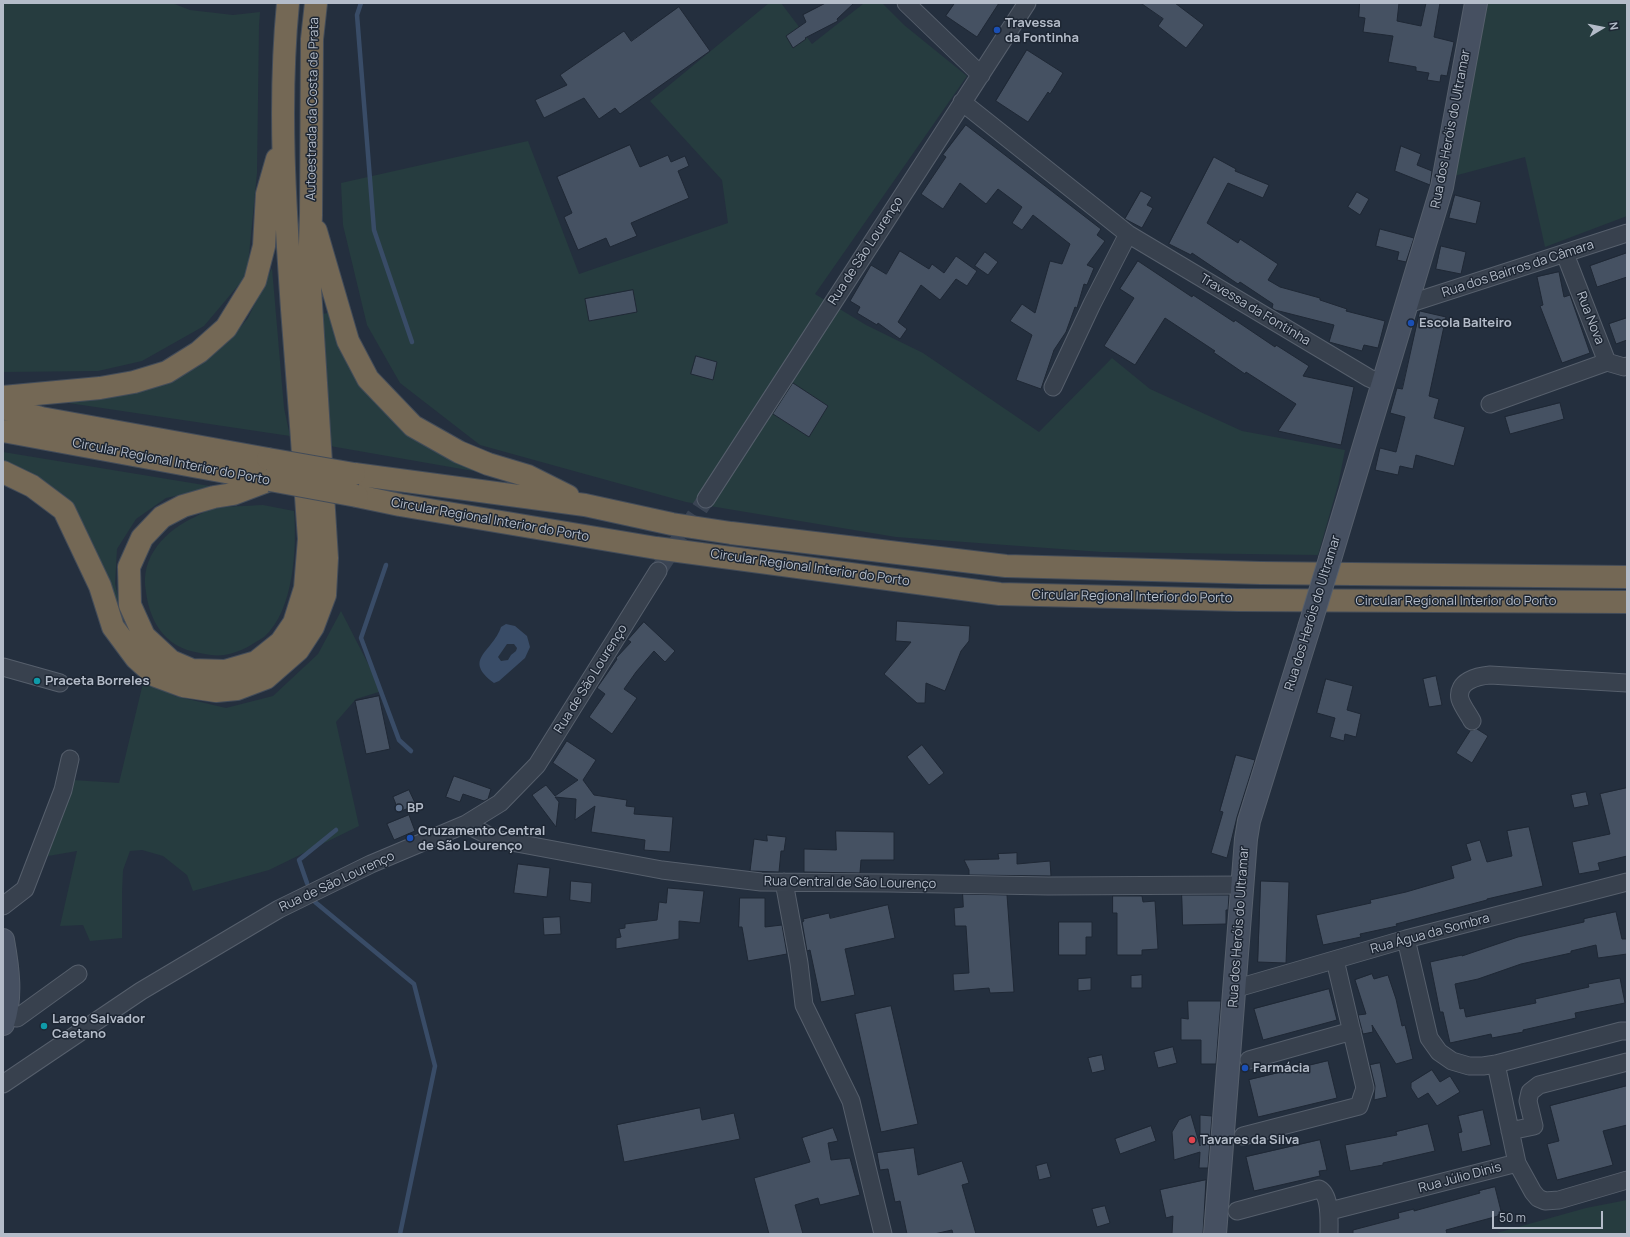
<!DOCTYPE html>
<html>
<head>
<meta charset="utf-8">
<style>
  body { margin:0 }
  #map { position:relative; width:1630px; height:1237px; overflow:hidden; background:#242f3e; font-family:Manrope,sans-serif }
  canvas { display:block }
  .frame { position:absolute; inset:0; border:4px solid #b4bcc9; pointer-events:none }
  .north { position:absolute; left:1582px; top:8px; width:40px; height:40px; -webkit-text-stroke:3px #1d2633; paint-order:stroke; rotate:80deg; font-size:11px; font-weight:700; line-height:16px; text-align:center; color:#b4bcc9 }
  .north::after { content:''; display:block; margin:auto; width:14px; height:18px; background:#b4bcc9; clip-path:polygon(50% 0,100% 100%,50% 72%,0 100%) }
  .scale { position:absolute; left:1492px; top:1211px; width:111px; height:18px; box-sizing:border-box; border:2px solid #b4bcc9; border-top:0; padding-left:5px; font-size:12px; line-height:14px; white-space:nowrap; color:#b4bcc9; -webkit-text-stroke:3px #1d2633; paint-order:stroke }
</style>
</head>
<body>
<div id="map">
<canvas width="1630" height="1237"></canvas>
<div class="frame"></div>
<div class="north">N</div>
<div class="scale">50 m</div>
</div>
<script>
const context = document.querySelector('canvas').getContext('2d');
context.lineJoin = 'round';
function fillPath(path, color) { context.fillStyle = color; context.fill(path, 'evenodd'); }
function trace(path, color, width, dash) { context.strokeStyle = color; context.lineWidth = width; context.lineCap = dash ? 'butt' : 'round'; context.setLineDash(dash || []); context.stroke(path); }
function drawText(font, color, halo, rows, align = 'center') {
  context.font = font + ' Manrope,sans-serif'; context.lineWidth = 3; context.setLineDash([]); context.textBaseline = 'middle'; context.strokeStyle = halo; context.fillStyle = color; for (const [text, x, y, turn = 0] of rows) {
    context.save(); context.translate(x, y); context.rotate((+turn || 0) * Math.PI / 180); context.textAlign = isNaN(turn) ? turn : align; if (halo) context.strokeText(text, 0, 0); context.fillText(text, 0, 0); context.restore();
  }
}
fillPath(new Path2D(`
  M3,3H172L190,10L233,15L260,12L259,25L257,173L247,275L204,326L142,361L98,371L3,372Z
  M769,3H781L812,44L863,4L882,3L904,25L967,76L815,294L866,325L923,353L1039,432L1112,358L1150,389L1242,431L1345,450L1338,485L1318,555L1102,552L896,537L686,502L480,445L400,383L367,325L343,225L341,183L528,141L579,274L728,223L722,180L650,101Z
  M1486,3H1627V216L1545,247L1525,157L1454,176Z
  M272,268L284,408L290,436L55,401L157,386L198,367L229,341L248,318Z
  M328,313L342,350L354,372L502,476L330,446L322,314Z
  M3,452L216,487L166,498L136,519L117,549L115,584L125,626L105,579L92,541L71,509L3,466Z
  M263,505L294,511C297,547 294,611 264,637C260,640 255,642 251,645C239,652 224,657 211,655C194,652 179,650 167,638C154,626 148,608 146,592C139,557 166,530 195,517C200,514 206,511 211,509C228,506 246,506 263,505Z
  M341,611L382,691L356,699L336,722L359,826L269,870L193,891L187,875L163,856L142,850L130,851L123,870L122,893V938L90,941L83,925L60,926L77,851L48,856L73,780L119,783L144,679L175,696L226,708L273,696L318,654Z
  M1627,1200V1234H1493L1586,1208Z`), '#263c3f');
fillPath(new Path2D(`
  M506,624L515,626L527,636L530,647L525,658L499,681L494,683C462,659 492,653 501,627ZM507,644H514L517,648L516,651L511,655L508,660L501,661L498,657Z`), '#394c67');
trace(new Path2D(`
  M361,3L357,15L374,230L412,342
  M386,565L361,638L399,740L411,751
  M307,883L299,860L336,830
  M315,902L414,984L435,1066L400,1234`), '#394c67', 4.5);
const building = new Path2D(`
  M826,3H854L837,19L838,21L805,38L806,39L793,48L786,36L806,22L803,15Z
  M955,3H999L977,37L946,16Z
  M1141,3H1175L1204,25L1186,48L1158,26L1163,19Z
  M1360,3H1399L1397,21L1421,26L1426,3H1440L1434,37L1454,42L1447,76L1441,75L1440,82L1427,80L1429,73L1416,71V67L1388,62L1393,36L1363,32L1365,18L1359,17Z
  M679,7L710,51L620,114L615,108L599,119L584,98L544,118L535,100L567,85L560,75L624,31L631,41Z
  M1027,50L1063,73L1050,94L1048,92L1028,122L996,101Z
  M966,125L1101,229L1097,235L1105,241L1087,265L1094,268L1087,285L1084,284L1077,308L1075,307L1066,332L1054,350L1041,389L1016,380L1032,335L1010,321L1022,304L1035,313L1050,261L1062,264L1070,244L1033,215L1022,230L1012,223L1022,207L998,189L986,204L960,183L943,209L921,194L946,157L943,155Z
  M630,145L640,167L668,155L671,162L685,156L689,166L678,171L689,198L631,223L637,236L610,247L606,238L578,250L564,217L572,213L557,177Z
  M1401,146L1421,154L1417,165L1432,171L1430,185L1395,171Z
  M1214,157L1236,169L1235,171L1269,185L1263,198L1228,183L1207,223L1238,243L1240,239L1278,264L1268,280L1280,287L1320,298V300L1347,309L1346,311L1385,321L1378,348L1364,345L1362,351L1329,342L1334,325L1275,310L1272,308L1273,304L1240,282L1238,284L1192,253L1191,255L1169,244Z
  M1141,191L1152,197L1147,205L1153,208L1142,228L1125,219Z
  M1357,192L1369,199L1360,215L1348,207Z
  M1455,195L1481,202L1476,224L1449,218Z
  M1380,229L1414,238L1406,262L1397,260L1399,252L1376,246Z
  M1441,246L1466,252L1461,274L1436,269Z
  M900,251L929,269L932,264L944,273L956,256L977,271L967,286L956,279L940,300L921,285L898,322L907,329L900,339L878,323L877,325L857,313L860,307L850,301L871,265L886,274Z
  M985,252L998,262L988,275L975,266Z
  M1627,253V277L1597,287L1590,266Z
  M1138,261L1192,297L1193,295L1234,322L1235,320L1275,347L1276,345L1309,366L1303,376L1354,387L1341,445L1278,431L1296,404L1246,372L1245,374L1213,352L1215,351L1165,318L1135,365L1104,346L1134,298L1120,289Z
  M1559,272L1564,297L1570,295L1590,353L1562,363L1540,306L1543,305L1537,277Z
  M633,290L637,312L589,321L585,299Z
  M1420,311L1446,317L1429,396L1439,399L1434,418L1465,427L1454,466L1416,455L1413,469L1400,466L1398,475L1375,470L1380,448L1396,452L1405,417L1390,413L1397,388L1402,389Z
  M1627,318V340L1616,344L1609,324Z
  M696,356L717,362L713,380L691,374Z
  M793,383L828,406L809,437L773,414Z
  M1560,403L1564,419L1510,434L1505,417Z
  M897,621L970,626L969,641L961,651L945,691L926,683L925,703H917L884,674L911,642L896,641Z
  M644,622L675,651L665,662L654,651L636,672L624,689L637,698L612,734L589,717L605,694L597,688L617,659L616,658L631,642L628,640Z
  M1436,676L1442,705L1429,707L1423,679Z
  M1326,679L1353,686L1347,710L1361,714L1356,737L1345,734L1344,741L1330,737L1335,718L1317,713Z
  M379,696L390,749L366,754L355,701Z
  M1477,729L1488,736L1472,763L1456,753L1470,731Z
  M567,741L596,760L583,780L594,795L627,800L626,806L635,807L634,814L673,817L670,852L644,850L645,840L591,832L595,806L575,820L576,799L555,797L559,802L556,827L532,795L546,785L555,796L578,780L553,763Z
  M922,745L944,773L929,785L907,757Z
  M1236,755L1255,760L1237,817L1227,858L1211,853L1223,812L1220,811Z
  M454,776L491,789L488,799L484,801L463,794L460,802L446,797Z
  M1627,788V856L1598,863L1600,870L1579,874L1572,842L1610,834L1600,794Z
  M409,790L416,805L399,812L393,797Z
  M1586,792L1589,805L1574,808L1571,795Z
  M409,815L415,831L394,840L387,824Z
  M1529,827L1543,886L1487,899V900L1396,924L1397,926L1360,934L1361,937L1323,945L1316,915L1371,903L1370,900L1406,892L1454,878L1451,866L1471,860L1466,844L1480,840L1487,862L1512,856L1507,831Z
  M836,831L894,832V860H861L860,873L804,872V849L836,850Z
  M767,835L786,837L784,851H781L779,872L750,871L754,839L767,841Z
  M1017,853V864L1050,861L1051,876L969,875V870L964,860L999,859L998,854Z
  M518,864L550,868L547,897L514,893Z
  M571,881L592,883L591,903L570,900Z
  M1261,881L1289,882L1286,963L1258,962Z
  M668,888L704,891L700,923L679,921V939L616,949V938L621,937L619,929L625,928V924L657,920L659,902L666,903Z
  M963,894L1007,895L1014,992L990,993L989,988L954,991L953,974L969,973L966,926H955L954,908L963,907Z
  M1182,895H1229L1228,910H1226V924L1183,925Z
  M1113,896H1142L1143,902L1155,901L1158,949L1142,950V955H1117V913H1113Z
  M740,898H765V927L782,925L787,954L748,961L742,927H739Z
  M888,905L895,938L845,949L855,995L821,1002L810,950L807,951L802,922L804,921L803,919L829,913L830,918Z
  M1616,912L1622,939H1627V954L1598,958L1596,945L1571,951V953L1521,964L1478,979L1455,984L1460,1009L1464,1008L1466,1017L1536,1003L1535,999L1589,987L1588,984L1620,978L1625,1003L1575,1013L1576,1018L1523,1030V1032L1492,1038L1491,1034L1450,1043L1443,1012H1440L1430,962L1462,955V956L1518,937L1584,922V919Z
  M560,917L561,934L544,935L543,918Z
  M1059,922H1092V937H1086V955H1059Z
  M1372,974L1374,979L1388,975L1396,999L1402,1026L1405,1025L1413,1059L1396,1064L1372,1025L1373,1032L1363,1034L1358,1015L1366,1014L1355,980Z
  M1142,975V988H1131V976Z
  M1091,978V990L1078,991V979Z
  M1329,989L1337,1020L1263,1040L1254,1009Z
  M1188,1001H1221L1216,1064H1201V1040H1181V1018L1188,1019Z
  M891,1006L918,1124L881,1132L855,1014Z
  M1173,1047L1177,1063L1158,1068L1154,1052Z
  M1102,1055L1105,1070L1092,1073L1088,1058Z
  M1328,1061L1337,1098L1258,1117L1249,1080Z
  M1380,1063L1387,1097L1374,1100L1375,1086L1370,1065Z
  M1432,1070L1440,1082L1450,1076L1460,1092L1437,1106L1428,1093L1418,1099L1411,1088V1083Z
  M1627,1086V1125L1603,1131L1613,1165L1557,1180L1547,1144L1559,1141L1550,1106Z
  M700,1108L702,1120L734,1113L740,1139L624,1162L617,1125Z
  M1483,1110L1491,1145L1462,1152L1458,1133L1462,1132L1458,1116Z
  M1191,1115L1200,1146V1115L1212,1116L1208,1168H1199L1200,1152L1174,1160L1172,1132L1179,1120Z
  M1428,1124L1435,1151L1383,1163V1165L1350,1171L1345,1145L1397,1135L1396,1132Z
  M1151,1126L1156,1141L1120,1154L1115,1139Z
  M833,1128L838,1141L828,1143L831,1160L850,1158L860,1195L820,1205L818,1198L795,1205L803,1234H769L754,1178L810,1162L802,1138Z
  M1320,1140L1327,1170L1319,1171L1320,1176L1254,1191L1246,1157Z
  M914,1148L918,1175L962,1161L969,1183L962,1185L976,1234H953L952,1230L934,1234H907L900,1201L895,1202L888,1169L880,1170L877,1153Z
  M1047,1163L1051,1177L1039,1180L1036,1166Z
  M1206,1180L1203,1234H1172L1173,1216L1166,1218L1160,1190Z
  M1495,1187L1502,1215L1446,1230L1447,1234H1353V1230L1399,1218L1398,1213L1414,1209V1211L1480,1193L1479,1191Z
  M1105,1206L1110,1223L1097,1227L1092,1209Z`);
fillPath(building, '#455162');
trace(building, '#1f2835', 1);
trace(new Path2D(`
  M658,571L706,499`), '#3a4453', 17, [17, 8]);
const street = new Path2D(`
  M906,3L981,75
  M962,102L1128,234L1369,378L1383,384
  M1565,254L1607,362L1624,367L1627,366
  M1408,304L1627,233
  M1053,387L1092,304L1128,234
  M1490,404L1607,362
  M706,499L1027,3
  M3,667L60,683
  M1472,721C1469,715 1462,706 1460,699C1456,681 1478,676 1490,675L1627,683
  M466,824L495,839L662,870L761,882L888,883L1048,886L1242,885
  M784,882L799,963L804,1005L851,1101L883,1234
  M3,906L25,889L63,790L70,759
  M1406,939L1429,1038L1439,1052L1452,1061L1469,1066H1483L1496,1064L1621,1031H1627
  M1234,989L1406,939L1627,882
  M6,1015L17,1018L78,974
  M1249,1060L1352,1031
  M3,1084L141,991L279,909L371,864L466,824L500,803L537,765L658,571
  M1510,1131L1534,1126L1528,1101L1530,1092L1539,1085L1627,1062
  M1243,1136L1359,1106L1365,1088L1335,960
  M1517,1163L1533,1192L1538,1198L1545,1201L1559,1200L1627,1180
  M1237,1211L1319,1189C1331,1195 1329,1222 1329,1234
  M1330,1211L1517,1163L1496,1064`);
const secondary = new Path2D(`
  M1330,559L1442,187L1476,3
  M3,940C8,968 12,997 3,1024
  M1215,1234L1246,839L1249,821L1309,628`);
const highway = new Path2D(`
  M316,231L348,341L368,379L413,426L459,452L488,464L528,476L568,496
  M3,397L100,388L134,382L167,372L199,352L226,328L255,281L264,246L267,194L277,159
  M3,408L41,418L268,459
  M3,431L269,480
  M3,472L32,486L64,510L100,586L113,627L136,658L156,676L183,686L216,691L237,689L266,678L298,650L313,627L325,595L327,558L309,272L311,215L312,39L316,3
  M354,474L585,505L672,524L731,533L1006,566L1261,573L1627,577
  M270,480L233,494L214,497L183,506L162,517L142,538L129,567L130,605L144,636L171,661L192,670L225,671L256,662L281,642L294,623L305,588L309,539C304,462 298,386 292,309C285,207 278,105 288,3
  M357,496L400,505L656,548L1000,594L1238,600L1627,602`);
trace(street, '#565f6c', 19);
trace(secondary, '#565f6c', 24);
trace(highway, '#434c59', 24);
trace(street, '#38414e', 17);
trace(secondary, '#465061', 22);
trace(highway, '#746855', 22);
const secondaryBridge = new Path2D(`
  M1309,628L1330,559`);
const highwayBridge = new Path2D(`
  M268,459L354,474
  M270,480L357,496`);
trace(secondaryBridge, '#565f6c', 24, []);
trace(highwayBridge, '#434c59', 24, []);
trace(secondaryBridge, '#465061', 22);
trace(highwayBridge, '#746855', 22);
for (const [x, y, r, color] of [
  [997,30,4,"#1a4fb4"],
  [1411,323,4,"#1a4fb4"],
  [37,681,4,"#0f9aa8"],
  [399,808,4,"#5c6f8a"],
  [410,838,4,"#1a4fb4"],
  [44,1026,4,"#0f9aa8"],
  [1245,1068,4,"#1a4fb4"],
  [1192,1140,4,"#e0444e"]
]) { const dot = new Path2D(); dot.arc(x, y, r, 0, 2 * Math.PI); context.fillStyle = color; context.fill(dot); trace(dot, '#1d2633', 1.5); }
drawText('bold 13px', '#b4bcc9', '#1d2633', [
  ["Travessa",1005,23],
  ["da Fontinha",1005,38],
  ["Escola Balteiro",1419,323],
  ["Praceta Borreles",45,681],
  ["BP",407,808],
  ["Cruzamento Central",418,831],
  ["de São Lourenço",418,846],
  ["Largo Salvador",52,1019],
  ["Caetano",52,1034],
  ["Farmácia",1253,1068],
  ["Tavares da Silva",1200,1140]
], 'left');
drawText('13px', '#b4bcc9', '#1d2633', [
  ["Autoestrada da Costa de Prata",313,109,-89],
  ["Rua dos Heróis do Ultramar",1451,129,-79],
  ["Rua de São Lourenço",866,251,-57],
  ["Rua dos Bairros da Câmara",1518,269,-18],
  ["Travessa da Fontinha",1255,310,31],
  ["Rua Nova",1590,318,69],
  ["Circular Regional Interior do Porto",171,462,11],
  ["Circular Regional Interior do Porto",490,520,10],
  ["Circular Regional Interior do Porto",810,568,8],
  ["Circular Regional Interior do Porto",1132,597,1],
  ["Circular Regional Interior do Porto",1456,601],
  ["Rua dos Heróis do Ultramar",1313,613,-73],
  ["Rua de São Lourenço",591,679,-58],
  ["Rua de São Lourenço",337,882,-25],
  ["Rua Central de São Lourenço",850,883,1],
  ["Rua dos Heróis do Ultramar",1239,927,-86],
  ["Rua Água da Sombra",1430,934,-15],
  ["Rua Júlio Dinis",1460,1178,-15]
]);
</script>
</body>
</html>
